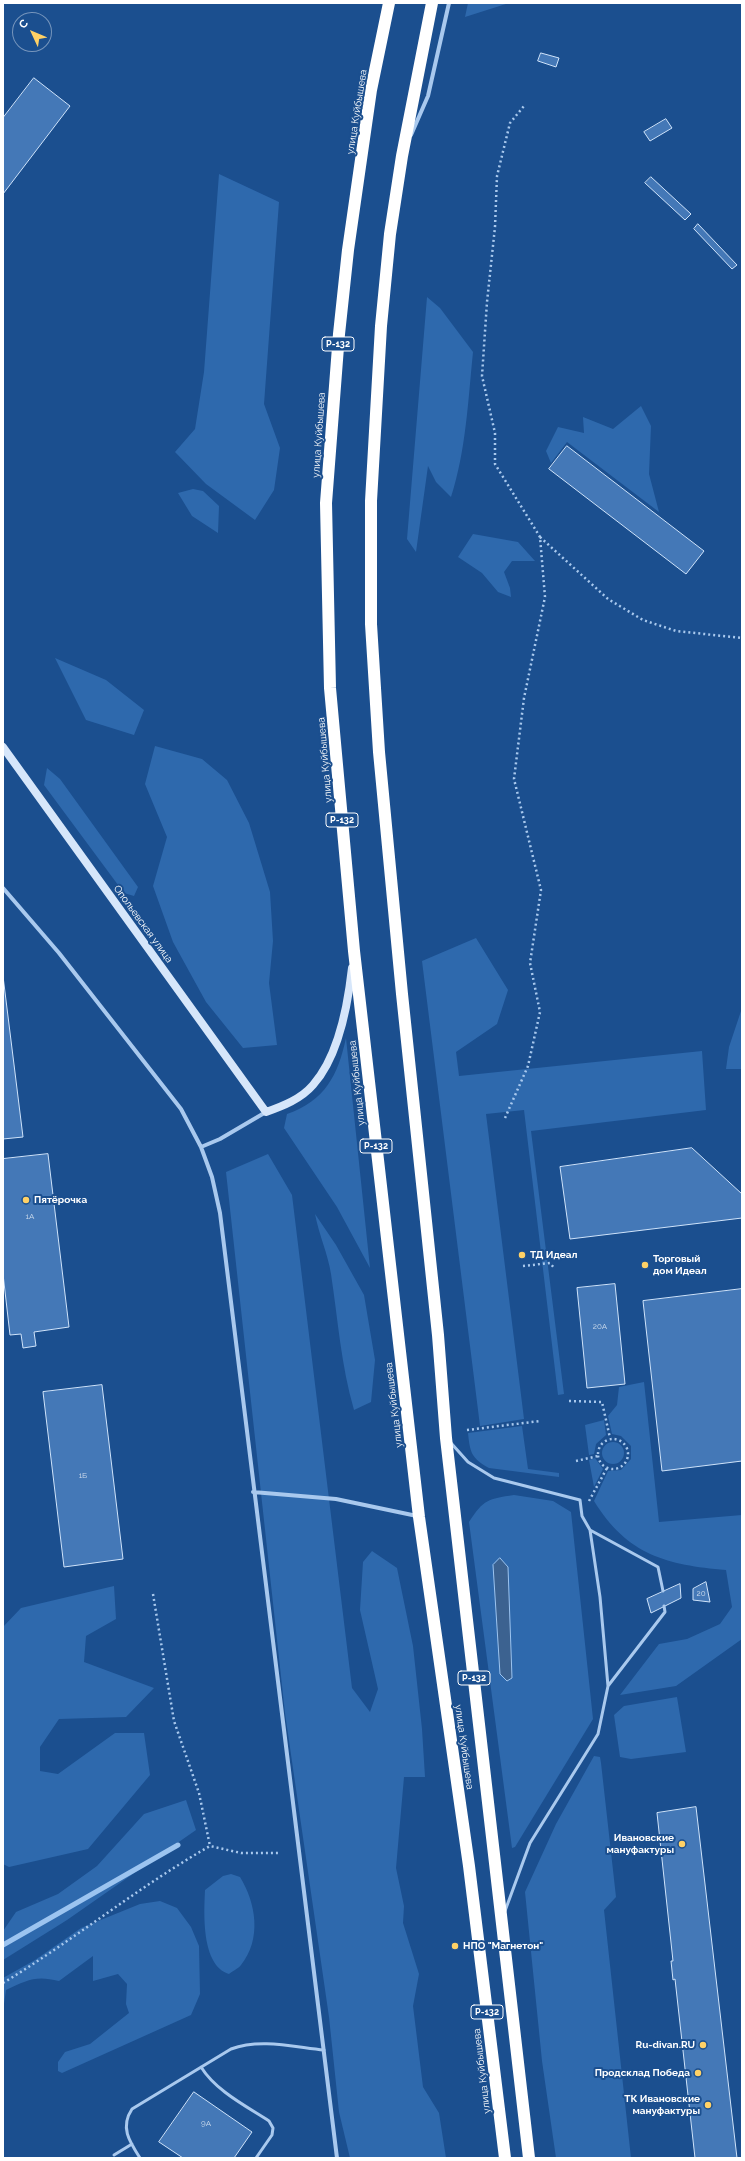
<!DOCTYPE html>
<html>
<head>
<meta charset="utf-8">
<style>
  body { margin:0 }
  #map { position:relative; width:745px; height:2161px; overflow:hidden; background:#1b4f8f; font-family:Raleway,sans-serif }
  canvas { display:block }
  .frame { position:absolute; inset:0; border:4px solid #fff; pointer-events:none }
  .north { position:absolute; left:12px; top:12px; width:40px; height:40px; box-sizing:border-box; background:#1b4f8f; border:1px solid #7695bc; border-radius:50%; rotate:314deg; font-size:11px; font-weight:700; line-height:16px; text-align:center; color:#fff }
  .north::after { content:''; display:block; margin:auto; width:14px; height:18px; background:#ffd166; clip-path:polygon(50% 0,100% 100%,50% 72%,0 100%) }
</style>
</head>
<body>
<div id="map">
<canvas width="745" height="2161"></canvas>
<div class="frame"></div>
<div class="north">С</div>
</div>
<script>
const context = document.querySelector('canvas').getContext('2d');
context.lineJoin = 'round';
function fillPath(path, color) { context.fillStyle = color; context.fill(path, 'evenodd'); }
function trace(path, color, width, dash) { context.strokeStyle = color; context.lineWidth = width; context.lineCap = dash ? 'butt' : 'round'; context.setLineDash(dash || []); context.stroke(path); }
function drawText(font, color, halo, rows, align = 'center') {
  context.font = font + ' Raleway,sans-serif'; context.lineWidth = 4; context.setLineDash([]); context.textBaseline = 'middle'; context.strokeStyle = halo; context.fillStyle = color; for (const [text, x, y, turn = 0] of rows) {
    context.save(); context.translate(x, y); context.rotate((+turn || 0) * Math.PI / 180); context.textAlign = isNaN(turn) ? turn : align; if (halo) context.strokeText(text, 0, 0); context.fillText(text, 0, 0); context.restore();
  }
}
fillPath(new Path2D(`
  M468,3H509L465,17Z
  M219,174L279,202L264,404L280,448L274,490L255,520L206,484L175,452L195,429L204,372Z
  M427,297L440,308L473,352C468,401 466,450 451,497L436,482L428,466L416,552L407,539Z
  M641,406L651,426L649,474L659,512L567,442L551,463L546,451L558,427L584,433L583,417L613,429Z
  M193,489L203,491L219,506L218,533L192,516L178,493Z
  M473,534L518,542L535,561H512L504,572L510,588L511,597L498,592L482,573L458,557Z
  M55,658L106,680L144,710L134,735L86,720Z
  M155,746L202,759L227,780L249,823L270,892L273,941L269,983L277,1045L243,1048L206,1002L173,942L153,886L167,837L145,784Z
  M47,768L60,779L138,887L134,896L124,893L44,785Z
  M476,938L508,990L497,1024L456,1052L459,1076L702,1051L706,1110L531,1131L564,1394L558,1395L524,1110L486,1114L524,1419L480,1426L422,961Z
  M742,1008V1069H726L729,1047Z
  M346,1038L370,1268L337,1207L284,1128L287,1114C325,1101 338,1075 346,1038Z
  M268,1154L292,1195L352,1688L370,1712L378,1689L360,1610L363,1562L372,1551L397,1568L413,1646L422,1729L425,1777H404L396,1868L404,1906L403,1923L419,1974L413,2006L423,2087L439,2113L446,2158H350L339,2112L329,2017L285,1713L226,1172Z
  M315,1214L336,1245L364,1295L375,1360L371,1402L354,1410C341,1365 338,1320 331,1274C328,1254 319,1235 315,1214Z
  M644,1382L659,1522L742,1515V1639L676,1686L620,1695L659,1644L687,1639L720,1624L732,1607L726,1570C667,1565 627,1555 594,1501L608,1471L621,1470L631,1459V1446L621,1436L612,1434L608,1416L617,1405L619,1387Z
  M604,1420L606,1435L596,1444L594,1454L589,1455L585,1425Z
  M522,1426L528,1469L559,1473V1477L489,1468C471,1458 470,1452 468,1433Z
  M602 1453a11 11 0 1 1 22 0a11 11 0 1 1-22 0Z
  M595,1458L603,1469L594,1487L589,1460Z
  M514,1495L553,1501L571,1512L593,1719L515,1847L512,1848L469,1522C484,1499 488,1499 514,1495Z
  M114,1586L116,1619L86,1636L84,1662L154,1688L126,1717L59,1719L40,1747V1771L58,1774L115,1733H144L150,1775L88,1849L9,1867L3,1864V1627L21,1608Z
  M677,1697L686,1752L631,1759L620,1757L614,1715L624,1706Z
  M594,1756L600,1757L601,1763L616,1897L604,1910L631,2158H556L542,2061L525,1892L556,1824Z
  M186,1800L196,1830L67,1920L3,1960V1931L16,1912L58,1894L97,1866L144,1814Z
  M231,1874L240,1877C256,1903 262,1939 241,1965C238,1969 232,1971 229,1974C201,1965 204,1913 205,1890L223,1876Z
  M160,1901L177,1908L191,1927L199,1946L200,1994L191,2015L62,2073L58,2071V2062L65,2052L90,2044L129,2013L126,2004L127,1984L118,1974L93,1981V1956L59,1981C36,1975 27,1980 6,1990L3,2011V1978L35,1960L81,1928L140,1904Z`), '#2e69ad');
const water = new Path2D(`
  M500,1558L508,1567L512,1678L507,1681L500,1674L493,1565Z`);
fillPath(water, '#3c6290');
trace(water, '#9cc4f0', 1);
trace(new Path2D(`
  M3,1945L178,1845`), '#9cc4f0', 5);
const building = new Path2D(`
  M541,53L559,58L556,67L538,61Z
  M34,78L70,106L3,194V118Z
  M666,119L672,128L650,141L644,132Z
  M651,177L691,214L685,220L645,183Z
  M698,224L737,265L732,269L694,229Z
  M567,446L704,551L686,574L549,469Z
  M3,976L23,1137L3,1139Z
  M692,1148L742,1194V1218L570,1239L560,1167Z
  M48,1154L69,1327L34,1332L36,1346L23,1348L21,1334L10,1335L3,1274V1159Z
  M615,1284L625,1384L587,1388L577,1288Z
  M742,1289V1461L662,1471L643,1301Z
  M102,1385L123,1559L64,1567L43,1392Z
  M706,1582L710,1602L693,1600V1589Z
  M680,1584L681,1598L651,1613L647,1599Z
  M696,1807L737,2158H695L675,1979L673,1980L671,1961H673L657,1813Z
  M194,2092L252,2132L234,2158H183L159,2142Z`);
fillPath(building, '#4478b7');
trace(building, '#cfe3fa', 1);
trace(new Path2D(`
  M540,537L608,599L643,620L676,631L742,638
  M505,1118L528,1066L540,1012L530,963L541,890L514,779L524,698L545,597L540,537L495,464V433L482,376L487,302L495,227L497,176L510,123L524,106
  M523,1266L550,1263L555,1269
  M569,1401L602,1402L610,1438
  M467,1430L540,1421
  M598 1454a15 15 0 1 1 30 0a15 15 0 1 1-30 0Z
  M576,1461L598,1456
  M589,1501L607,1468
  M153,1594L174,1721L199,1793L210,1846
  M3,1983C74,1940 138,1887 210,1846L241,1853H280`), '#a9c9ee', 2.5, [2, 3]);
trace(new Path2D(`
  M451,1443L468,1462L494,1478L580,1500L582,1516L590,1530L600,1597L608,1686L598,1734L530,1843L505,1911
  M590,1530L658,1567L663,1591
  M608,1686L665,1612L664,1606
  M201,2067C216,2091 246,2106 269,2121L273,2128L272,2135L256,2158
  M114,2155L132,2144
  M140,2158C129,2141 120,2127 132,2109L231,2049C260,2038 294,2047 324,2050`), '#a9c9ee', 3);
trace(new Path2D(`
  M411,135L428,96L449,3
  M3,888L59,953L181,1109L201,1147L212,1177L220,1213L337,2158
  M201,1147L220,1139L266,1112
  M253,1492L336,1499L417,1516`), '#a9c9ee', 4);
trace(new Path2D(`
  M3,747L266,1112C283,1106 301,1099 313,1085C338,1057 348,1004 352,968`), '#d6e6fa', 8);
trace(new Path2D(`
  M389,3L371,90L348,250L339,334L326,503L330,688L354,951L419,1517L469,1866L505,2158
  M432,3L402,156L390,234L381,326L371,501V624L379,752L402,994L438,1335L446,1438L529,2158`), '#fff', 12);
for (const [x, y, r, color] of [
  [26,1200,4,"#ffd166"],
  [522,1255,4,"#ffd166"],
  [645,1265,4,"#ffd166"],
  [682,1844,4,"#ffd166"],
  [455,1946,4,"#ffd166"],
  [703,2045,4,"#ffd166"],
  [698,2073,4,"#ffd166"],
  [708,2105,4,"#ffd166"]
]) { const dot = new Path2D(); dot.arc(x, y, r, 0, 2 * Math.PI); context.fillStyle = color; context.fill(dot); trace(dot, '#1b4f8f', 1.5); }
drawText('8px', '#d0dded', null, [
  ["1А",30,1217],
  ["20А",600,1327],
  ["1Б",83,1476],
  ["20",701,1594],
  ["9А",206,2124]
]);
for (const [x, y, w] of [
  [338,344,32],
  [342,820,32],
  [376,1146,32],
  [474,1678,32],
  [487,2012,32]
]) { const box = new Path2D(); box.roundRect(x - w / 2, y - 7, w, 14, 3); context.fillStyle = '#1b4f8f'; context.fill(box); trace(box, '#fff', 1); }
drawText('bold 9px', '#fff', null, [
  ["Р-132",338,344],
  ["Р-132",342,820],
  ["Р-132",376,1146],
  ["Р-132",474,1678],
  ["Р-132",487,2012]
]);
drawText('10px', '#fff', '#1b4f8f', [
  ["улица Куйбышева",357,112,-81],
  ["улица Куйбышева",319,435,-86],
  ["улица Куйбышева",325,760,-95],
  ["Опольевская улица",143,924,54],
  ["улица Куйбышева",357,1083,-96],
  ["улица Куйбышева",394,1405,-97],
  ["улица Куйбышева",464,1747,82],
  ["улица Куйбышева",482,2071,-97]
]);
drawText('bold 10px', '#fff', '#1b4f8f', [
  ["Пятёрочка",34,1200],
  ["ТД Идеал",530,1255],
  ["Торговый",653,1259],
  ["дом Идеал",653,1271],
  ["Ивановские",674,1838,"right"],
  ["мануфактуры",674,1850,"right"],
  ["НПО \"Магнетон\"",463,1946],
  ["Ru-divan.RU",695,2045,"right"],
  ["Продсклад Победа",690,2073,"right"],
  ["ТК Ивановские",700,2099,"right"],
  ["мануфактуры",700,2111,"right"]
], 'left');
</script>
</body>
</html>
